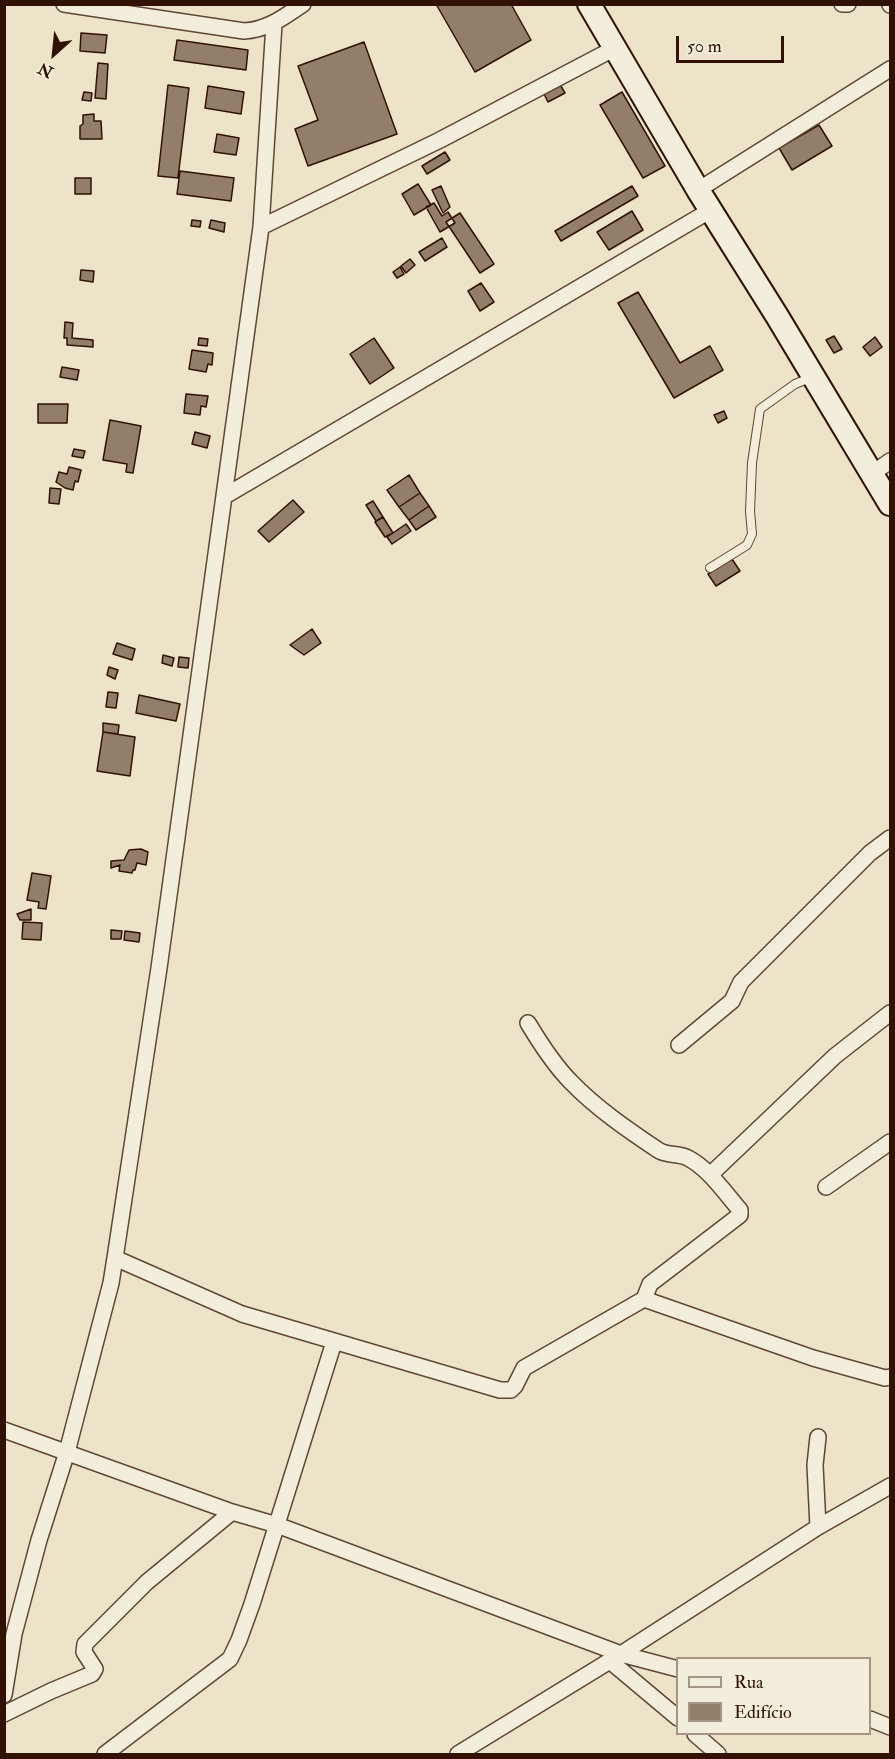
<!DOCTYPE html>
<html>
<head>
<meta charset="utf-8">
<style>
  body { margin:0 }
  #map { position:relative; width:895px; height:1759px; overflow:hidden; background:#ede3c8; font-family:"IM FELL Double Pica",serif }
  canvas { display:block }
  .frame { position:absolute; inset:0; border:6px solid #311202; pointer-events:none }
  .legend { position:absolute; left:676px; top:1657px; width:195px; height:78px; box-sizing:border-box; background:#f3eddb; border:2px solid #a59584; margin:0; padding:8px 10px; list-style:none; font-size:18px; color:#311202 }
  .legend li { display:flex; align-items:center; gap:12px; height:30px }
  .legend b { width:30px; border:2px solid #a59584 }
  .north { position:absolute; left:24px; top:24px; width:60px; height:60px; -webkit-text-stroke:4px #f3eddb; paint-order:stroke; rotate:207deg; font-size:16px; font-weight:700; line-height:24px; text-align:center; color:#311202 }
  .north::after { content:''; display:block; margin:auto; width:21px; height:27px; background:#311202; clip-path:polygon(50% 0,100% 100%,50% 72%,0 100%) }
  .scale { position:absolute; left:676px; top:36px; width:108px; height:27px; box-sizing:border-box; border:3px solid #311202; border-top:0; padding-left:8px; font-size:18px; line-height:21px; white-space:nowrap; color:#311202; -webkit-text-stroke:4px #f3eddb; paint-order:stroke }
</style>
</head>
<body>
<div id="map">
<canvas width="895" height="1759"></canvas>
<div class="frame"></div>
<ul class="legend">
<li><b style="height:8px;background:#f3eddb"></b>Rua</li>
<li><b style="height:16px;background:#937f69"></b>Edifício</li>
</ul>
<div class="north">N</div>
<div class="scale">50 m</div>
</div>
<script>
const context = document.querySelector('canvas').getContext('2d');
context.lineJoin = 'round';
function fillPath(path, color) { context.fillStyle = color; context.fill(path, 'evenodd'); }
function trace(path, color, width, dash) { context.strokeStyle = color; context.lineWidth = width; context.lineCap = dash ? 'butt' : 'round'; context.setLineDash(dash || []); context.stroke(path); }
const building = new Path2D(`
  M436,4H511L531,40L475,72Z
  M81,33L107,35L105,53L80,51Z
  M177,40L248,50L246,70L174,60Z
  M364,42L397,134L308,166L295,129L318,120L298,66Z
  M98,63L108,64L106,99L95,98Z
  M558,81L565,93L548,102L542,90Z
  M168,85L189,88L178,178L158,176Z
  M208,86L244,92L241,114L205,108Z
  M84,92L92,93L91,101L82,100Z
  M622,92L665,166L643,178L600,105Z
  M94,114V121H101L102,139H80V126L83,124V115Z
  M819,125L832,146L792,170L779,148Z
  M217,134L239,138L236,155L214,152Z
  M445,152L450,160L427,174L422,166Z
  M180,171L234,178L231,201L177,194Z
  M75,178H91V194H75Z
  M418,184L431,205L414,215L402,194Z
  M441,186L450,207L443,213L432,190Z
  M632,186L638,196L561,241L555,231Z
  M434,203L442,216L448,212L455,223L440,232L426,207Z
  M632,211L643,230L609,250L597,232Z
  M460,213L494,264L480,273L446,222Z
  M192,220L201,221L200,227L191,226Z
  M211,220L225,223L224,232L209,228Z
  M442,238L447,247L425,261L419,252Z
  M410,259L415,265L406,273L401,266Z
  M400,267L404,274L397,278L393,272Z
  M81,270L94,271L93,282L80,280Z
  M481,283L494,302L480,311L468,291Z
  M638,292L680,363L710,346L723,370L674,398L618,303Z
  M65,322L73,323L72,338L93,340V347L67,345V338H64Z
  M834,336L842,349L834,353L826,340Z
  M875,337L882,347L870,356L863,347Z
  M199,338L208,339L207,346L198,345Z
  M374,338L394,368L370,384L350,354Z
  M192,350L213,353L212,365L208,364L206,372L189,369Z
  M62,367L79,370L77,380L60,377Z
  M186,394L208,396L206,407L201,406L200,415L184,413Z
  M38,404H68L67,423H38Z
  M724,411L727,418L718,423L714,415Z
  M110,420L141,426L133,473L126,472L127,464L103,460Z
  M195,432L210,436L207,448L192,444Z
  M74,449L85,451L83,458L72,456Z
  M69,467L81,470L78,482L75,481L73,490L65,488L56,482L59,472L67,474Z
  M409,475L420,493L399,507L387,490Z
  M50,488L61,489L59,504L49,503Z
  M420,493L429,506L409,520L399,507Z
  M293,500L304,512L269,542L258,531Z
  M373,501L383,517L376,521L366,505Z
  M429,506L436,517L416,530L409,520Z
  M383,517L393,533L385,537L375,522Z
  M406,524L411,531L392,544L387,537Z
  M732,559L740,571L716,586L708,574Z
  M312,629L321,643L304,655L290,645Z
  M117,643L135,649L132,660L113,654Z
  M163,655L174,658L172,666L162,663Z
  M179,657L189,658L188,668L178,667Z
  M109,667L118,670L115,679L107,675Z
  M108,692L118,693L116,708L106,707Z
  M139,695L180,704L176,721L136,713Z
  M103,723L119,725L118,734L103,732Z
  M103,732L135,737L130,776L97,771Z
  M141,849L148,852L146,865L137,863L135,870H133L132,873L119,871L120,865L111,868V861L124,860L129,850Z
  M32,873L51,876L46,909L38,908L39,902L27,900Z
  M31,909V920H20L17,914Z
  M23,922L42,923L41,940L22,939Z
  M111,930L122,931L121,939H111Z
  M125,931L140,933L139,942L124,940Z`);
fillPath(building, '#937f69');
trace(building, '#311202', 1.5);
const lane = new Path2D(`
  M710,568L747,545L752,534L750,511L752,463L760,409L795,384L810,378`);
const street = new Path2D(`
  M64,4L244,31C267,30 284,17 303,4
  M842,4H848
  M890,4V5
  M698,190L890,69
  M261,227L440,140L615,48
  M873,473L890,461
  M225,496L711,210
  M679,1045L732,1001L741,982L870,853L890,838
  M710,1175L835,1056L890,1013
  M826,1187L890,1142
  M115,1258L159,968L261,227L274,24
  M644,1299L813,1358L885,1378L890,1377
  M4,1430L232,1512L277,1525L621,1654L678,1669
  M818,1527L815,1465L818,1437
  M610,1661L678,1718
  M4,1695L14,1634L39,1540L67,1452L111,1283L115,1258L242,1314L500,1390H511L515,1386L524,1368L644,1299L650,1284L740,1215V1210C726,1194 708,1168 688,1158C679,1153 667,1156 658,1150C628,1130 596,1108 571,1082C554,1065 540,1043 528,1023
  M4,1714L51,1691L92,1674L95,1669L84,1652L85,1644L147,1582L232,1512
  M870,1719L890,1727
  M695,1734L718,1754
  M105,1754L230,1659L239,1640L252,1604L334,1342
  M458,1754L621,1654L818,1527L890,1486`);
const secondary = new Path2D(`
  M589,4L698,190L777,316L890,504`);
trace(lane, '#604634', 10);
trace(street, '#604634', 18);
trace(secondary, '#311202', 26);
trace(lane, '#f3eddb', 8);
trace(street, '#f3eddb', 15);
trace(secondary, '#f3eddb', 22);
</script>
</body>
</html>
